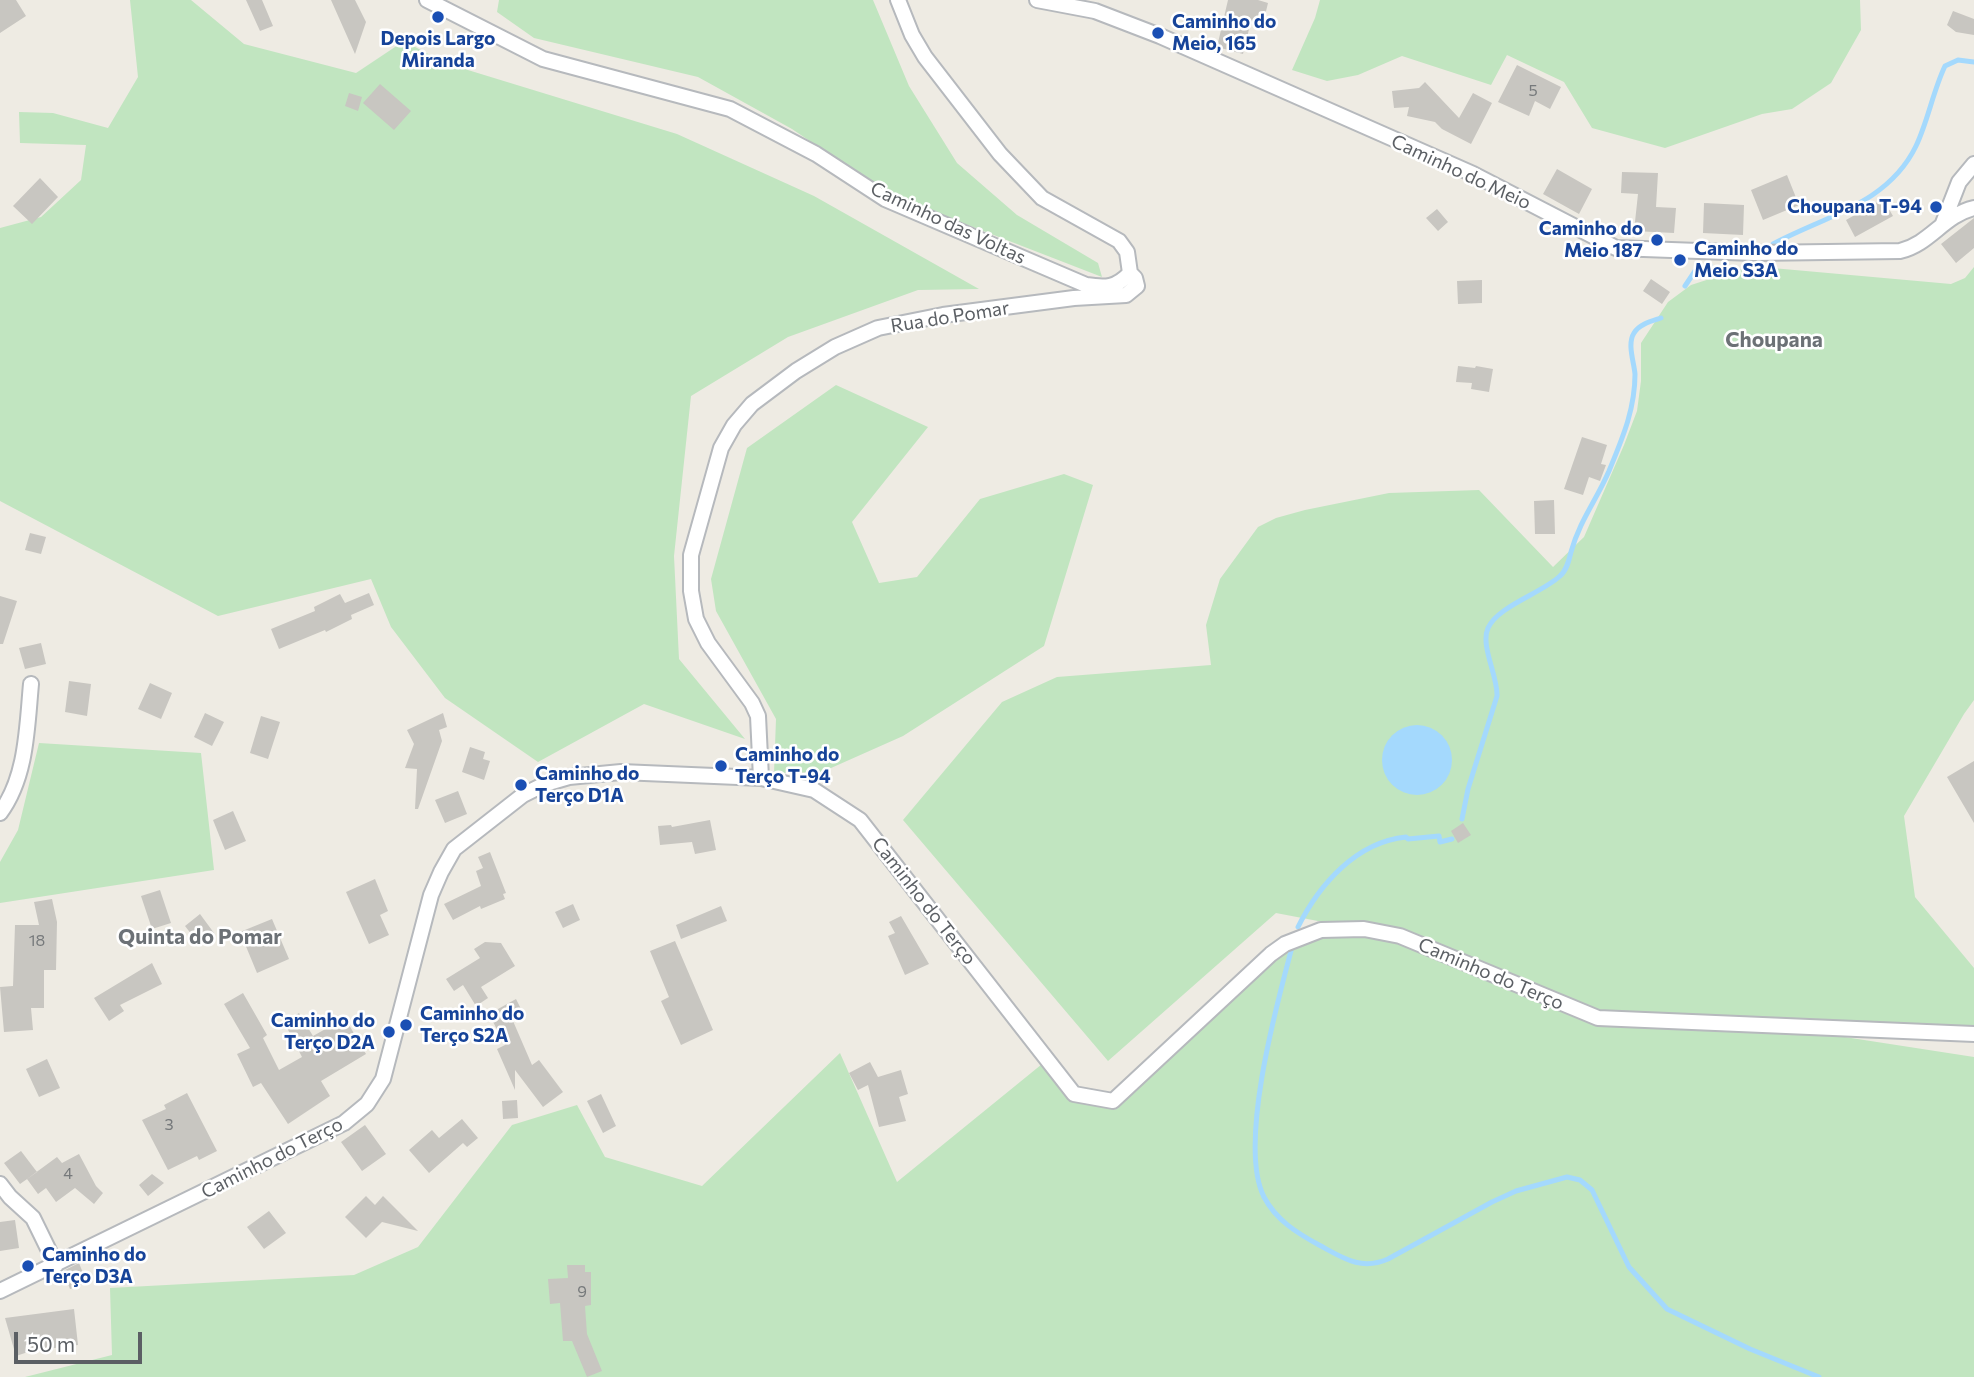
<!DOCTYPE html>
<html>
<head>
<meta charset="utf-8">
<style>
  body { margin:0 }
  #map { position:relative; width:1974px; height:1377px; overflow:hidden; background:#eeebe3; font-family:Commissioner,sans-serif }
  canvas { display:block }
  .scale { position:absolute; left:14px; top:1332px; width:128px; height:32px; box-sizing:border-box; border:4px solid #5b5f64; border-top:0; padding-left:9px; font-size:21px; line-height:24px; white-space:nowrap; color:#5b5f64; -webkit-text-stroke:5px #fff; paint-order:stroke }
</style>
</head>
<body>
<div id="map">
<canvas width="1974" height="1377"></canvas>
<div class="scale">50 m</div>
</div>
<script>
const context = document.querySelector('canvas').getContext('2d');
context.lineJoin = 'round';
function fillPath(path, color) { context.fillStyle = color; context.fill(path, 'evenodd'); }
function trace(path, color, width, dash) { context.strokeStyle = color; context.lineWidth = width; context.lineCap = dash ? 'butt' : 'round'; context.setLineDash(dash || []); context.stroke(path); }
function drawText(font, color, halo, rows, align = 'center') {
  context.font = font + ' Commissioner,sans-serif'; context.lineWidth = 5; context.setLineDash([]); context.textBaseline = 'middle'; context.strokeStyle = halo; context.fillStyle = color; for (const [text, x, y, turn = 0] of rows) {
    context.save(); context.translate(x, y); context.rotate((+turn || 0) * Math.PI / 180); context.textAlign = isNaN(turn) ? turn : align; if (halo) context.strokeText(text, 0, 0); context.fillText(text, 0, 0); context.restore();
  }
}
fillPath(new Path2D(`
  M130,0H191L244,44L356,73L404,41L445,63L677,134L814,196L979,289L918,290L788,337L691,396L674,556L679,659L745,739L644,704L538,762L445,698L391,627L371,579L218,616L0,501V228L41,217L81,180L86,145L20,143L19,112L53,113L108,128L138,77Z
  M499,0H873L909,86L957,163L1017,215L1098,263L1102,277L888,194L792,129L698,77L534,38L497,12Z
  M1320,0H1860L1861,30L1831,83L1792,109L1762,114L1665,148L1592,128L1564,82L1507,55L1491,85L1402,56L1358,75L1327,81L1292,70L1315,18Z
  M1750,266L1951,284L1965,278L1974,267V700L1964,714L1904,816L1915,897L1974,968V1034L1780,1027L1974,1057V1377H25L112,1355L110,1288L354,1275L418,1247L512,1125L577,1105L605,1157L702,1186L840,1053L897,1182L1047,1060L1074,1094L1114,1101L1285,944L1360,929L1276,913L1108,1061L903,820L1002,702L1057,677L1211,665L1206,625L1220,579L1258,527L1276,518L1305,510L1389,493L1479,490L1553,567L1584,537L1624,445L1637,411L1641,381V343L1668,302L1691,285Z
  M836,385L928,427L852,522L879,583L917,577L980,499L1064,474L1093,485L1044,646L903,736L822,772L774,773L776,719L716,611L711,579L747,448Z
  M39,743L201,753L214,870L0,903V862L18,830Z`), '#c1e5c0');
fillPath(new Path2D(`
  M1382 760a35 35 0 1 1 70 0a35 35 0 1 1-70 0Z`), '#a4d9fd');
trace(new Path2D(`
  M1773,244C1825,216 1888,204 1916,146C1928,121 1933,91 1945,66L1958,60L1974,62
  M1685,286L1695,271L1710,265
  M1462,819L1468,789L1497,696C1498,676 1480,646 1488,628C1498,606 1542,593 1560,576C1567,570 1569,560 1571,552C1580,520 1596,501 1609,471C1622,439 1635,410 1635,374C1634,362 1627,344 1634,333C1639,324 1652,321 1661,318
  M1298,927C1319,885 1356,842 1406,837L1408,839L1439,836L1440,842L1452,839
  M1291,951C1276,1007 1238,1146 1264,1197C1276,1220 1297,1233 1319,1245C1343,1258 1361,1271 1388,1259L1492,1202L1516,1191L1567,1177L1580,1180L1592,1190L1629,1267L1667,1309L1750,1349L1819,1377`), '#a4d9fd', 5);
fillPath(new Path2D(`
  M0,0H16L26,16L0,33Z
  M246,0H262L273,26L260,31Z
  M331,0H355L366,22L355,54Z
  M1228,0H1258L1268,3L1262,28L1250,25L1243,54L1217,47Z
  M1953,11L1974,19V35L1956,32L1947,25Z
  M1517,65L1561,87L1550,109L1535,101L1529,116L1498,102Z
  M1425,82L1459,118L1473,93L1492,103L1471,144L1442,129L1435,122L1407,116L1409,107L1394,108L1392,91L1419,88Z
  M380,84L411,111L394,130L363,103Z
  M349,93L362,97L358,111L345,106Z
  M1557,169L1592,189L1579,214L1543,194Z
  M1622,172L1658,173L1656,207L1676,208L1674,233L1634,231L1638,194L1621,193Z
  M1787,175L1799,205L1763,220L1751,190Z
  M40,178L58,197L32,224L13,206Z
  M1883,199L1893,216L1855,237L1846,220Z
  M1704,203L1744,205L1743,235L1703,233Z
  M1437,209L1448,222L1438,231L1426,218Z
  M1974,218V248L1956,263L1941,244Z
  M1651,279L1670,292L1662,304L1643,291Z
  M1482,280V303L1458,304L1457,281Z
  M1458,366L1475,368L1476,366L1493,369L1489,392L1471,389L1472,383L1456,382Z
  M1582,437L1607,445L1601,464L1606,465L1600,481L1589,477L1583,495L1564,489Z
  M1554,500L1555,534H1535L1534,501Z
  M30,533L46,537L41,554L25,550Z
  M369,593L374,605L351,615L352,619L326,632L325,630L279,649L271,629L315,611L314,607L340,594L345,603Z
  M0,596L17,601L3,644H0Z
  M41,643L46,664L25,669L19,648Z
  M69,681L91,684L87,716L65,712Z
  M150,683L172,693L161,719L138,709Z
  M205,713L224,722L212,746L194,737Z
  M443,713L447,727L439,730L442,741L418,809H415L417,769L405,768L414,744L407,730Z
  M261,716L280,722L268,759L250,753Z
  M470,747L485,752L483,759L490,761L484,780L462,772Z
  M1974,761V823L1947,777Z
  M458,791L467,814L445,823L435,800Z
  M233,811L246,841L225,850L213,820Z
  M710,820L716,850L695,854L692,842L660,845L658,826L671,825L672,827Z
  M1463,823L1471,835L1458,843L1451,831Z
  M490,852L506,893L503,894L505,899L481,909L480,906L453,920L444,904L481,886L476,871L483,868L478,857Z
  M375,879L388,911L380,915L389,935L369,944L346,892Z
  M160,890L171,923L152,929L141,896Z
  M52,899L57,922L56,970H44V1008H31L33,1030L4,1032L0,987L13,986L15,925H39L34,902Z
  M573,904L580,920L563,928L555,912Z
  M721,906L727,921L681,939L676,925Z
  M200,914L214,933L199,944L185,926Z
  M901,916L929,964L905,975L888,936L895,933L889,922Z
  M272,919L289,959L257,973L240,932Z
  M675,941L713,1030L681,1045L661,1001L669,997L650,951Z
  M485,942L501,943L515,966L481,987L488,998L476,1006L463,985L454,991L446,979L480,958L474,949Z
  M152,963L162,984L120,1005L124,1011L109,1021L94,998Z
  M243,993L267,1035L263,1038L279,1070L302,1057L284,1022L299,1013L313,1036L345,1018L366,1054L321,1081L330,1096L288,1124L261,1083L253,1087L237,1054L250,1048L224,1004Z
  M516,999L524,1015L513,1021L532,1065L539,1060L563,1092L543,1107L515,1070V1090L497,1049L505,1045L489,1014Z
  M47,1059L60,1088L39,1097L26,1069Z
  M870,1062L878,1077L901,1070L908,1094L899,1097L906,1121L879,1127L868,1085L858,1090L849,1073Z
  M187,1093L217,1151L199,1160L197,1156L168,1170L142,1120L166,1109L164,1105Z
  M601,1094L616,1126L603,1133L587,1101Z
  M517,1100L518,1118L503,1119L502,1101Z
  M462,1119L478,1138L467,1147L463,1143L429,1173L409,1150L432,1130L439,1138Z
  M365,1125L386,1154L362,1171L341,1142Z
  M21,1151L37,1172L20,1184L4,1163Z
  M79,1154L96,1186L103,1193L94,1204L75,1188L56,1202L46,1188L38,1194L27,1179L57,1157L62,1163Z
  M152,1174L164,1183L148,1196L139,1185Z
  M366,1196L375,1205L383,1196L418,1231L382,1222L366,1238L345,1217Z
  M269,1211L286,1233L264,1249L247,1227Z
  M15,1220L19,1248L0,1251V1222Z
  M79,1263L87,1283L70,1289L63,1271Z
  M567,1265H585V1272H591V1305L585,1306L587,1334L602,1371L587,1377L572,1341H563L560,1303L550,1304L548,1279L568,1278Z
  M74,1309L78,1345L31,1351L16,1356L5,1318Z`), '#c8c6c1');
const minor = new Path2D(`
  M427,0L543,59L730,109L816,154L885,199L1086,285C1106,288 1116,288 1130,273L1127,252L1119,241L1042,198L1000,154L925,57L912,35L898,0
  M1037,0L1095,11L1160,36L1473,174L1616,248L1754,253L1900,251C1930,244 1944,215 1974,208
  M1943,223L1959,182L1974,164
  M761,778L758,716L752,703L708,643L696,619L691,591V555L721,448L734,425L752,404L796,371L835,347L878,328L943,315L1074,298L1126,295L1137,286L1135,278L1130,273
  M0,813C27,777 27,726 31,684
  M0,1184L10,1197L33,1218L56,1265
  M0,1291L344,1123L367,1104L383,1079L431,895L441,872L454,849L523,795L545,784L569,777L621,772L761,778L814,790L860,820L1074,1094L1113,1101L1271,954L1285,944L1321,930L1364,929L1400,936L1598,1018L1974,1034`);
trace(minor, '#b6b9bd', 18);
trace(minor, '#fff', 14);
for (const [x, y, r, color] of [
  [438,17,7,"#1a4fb4"],
  [1158,33,7,"#1a4fb4"],
  [1936,207,7,"#1a4fb4"],
  [1657,240,7,"#1a4fb4"],
  [1680,260,7,"#1a4fb4"],
  [721,766,7,"#1a4fb4"],
  [521,785,7,"#1a4fb4"],
  [406,1025,7,"#1a4fb4"],
  [389,1032,7,"#1a4fb4"],
  [28,1266,7,"#1a4fb4"]
]) { const dot = new Path2D(); dot.arc(x, y, r, 0, 2 * Math.PI); context.fillStyle = color; context.fill(dot); trace(dot, '#fff', 2.5); }
drawText('16px', '#76797b', null, [
  ["5",1533,91],
  ["18",37,941],
  ["3",169,1125],
  ["4",68,1174],
  ["9",582,1292]
]);
drawText('bold 19px', '#164399', '#fff', [
  ["Caminho do",1172,22],
  ["Meio, 165",1172,44],
  ["Depois Largo",438,39,"center"],
  ["Miranda",438,61,"center"],
  ["Choupana T-94",1922,207,"right"],
  ["Caminho do",1643,229,"right"],
  ["Meio 187",1643,251,"right"],
  ["Caminho do",1694,249],
  ["Meio S3A",1694,271],
  ["Caminho do",735,755],
  ["Terço T-94",735,777],
  ["Caminho do",535,774],
  ["Terço D1A",535,796],
  ["Caminho do",420,1014],
  ["Terço S2A",420,1036],
  ["Caminho do",375,1021,"right"],
  ["Terço D2A",375,1043,"right"],
  ["Caminho do",42,1255],
  ["Terço D3A",42,1277]
], 'left');
drawText('19px', '#5b5f64', '#fff', [
  ["Caminho do Meio",1461,172,25],
  ["Caminho das Voltas",948,223,25],
  ["Rua do Pomar",950,317,-9],
  ["Caminho do Terço",924,901,52],
  ["Caminho do Terço",1491,974,23],
  ["Caminho do Terço",272,1158,-27]
]);
drawText('bold 21px', '#6c7176', '#fff', [
  ["Choupana",1774,340],
  ["Quinta do Pomar",200,937]
]);
</script>
</body>
</html>
